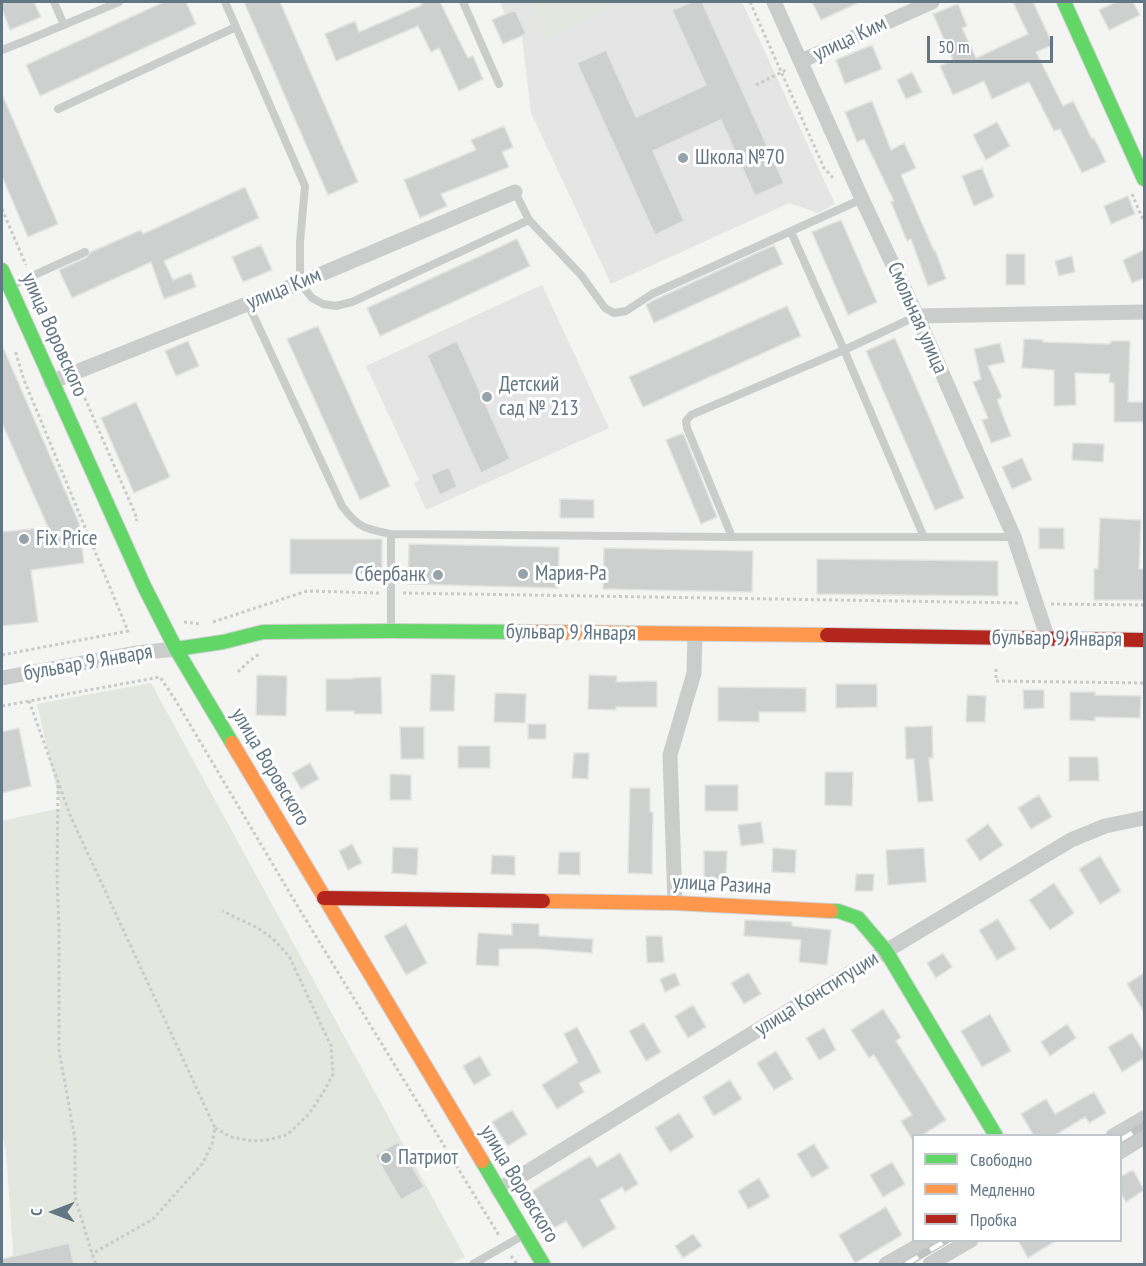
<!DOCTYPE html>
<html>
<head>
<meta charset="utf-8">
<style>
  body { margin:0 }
  #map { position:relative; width:1146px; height:1266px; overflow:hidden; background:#f4f4f2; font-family:"PT Sans Narrow",sans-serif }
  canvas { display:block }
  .frame { position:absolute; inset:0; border:3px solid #627684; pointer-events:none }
  .legend { position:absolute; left:912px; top:1134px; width:210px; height:108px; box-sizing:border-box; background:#fff; border:2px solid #c0c8ce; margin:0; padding:8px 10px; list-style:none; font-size:18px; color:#627684 }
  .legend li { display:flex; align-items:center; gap:12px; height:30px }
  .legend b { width:30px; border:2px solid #c0c8ce }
  .north { position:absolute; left:24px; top:1182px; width:60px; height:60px; -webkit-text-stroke:4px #fff; paint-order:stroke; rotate:270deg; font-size:16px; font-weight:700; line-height:24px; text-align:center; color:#627684 }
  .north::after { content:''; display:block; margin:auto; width:21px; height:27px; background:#627684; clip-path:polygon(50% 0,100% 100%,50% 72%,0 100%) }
  .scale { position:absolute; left:927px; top:36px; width:126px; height:27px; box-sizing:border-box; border:3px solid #627684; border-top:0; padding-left:8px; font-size:18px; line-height:21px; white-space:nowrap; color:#627684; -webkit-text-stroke:4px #fff; paint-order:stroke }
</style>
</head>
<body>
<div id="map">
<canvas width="1146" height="1266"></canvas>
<div class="frame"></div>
<ul class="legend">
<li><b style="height:8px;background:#63d668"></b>Свободно</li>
<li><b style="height:8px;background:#ff974d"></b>Медленно</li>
<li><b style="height:8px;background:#b3261e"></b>Пробка</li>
</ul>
<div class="north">С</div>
<div class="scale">50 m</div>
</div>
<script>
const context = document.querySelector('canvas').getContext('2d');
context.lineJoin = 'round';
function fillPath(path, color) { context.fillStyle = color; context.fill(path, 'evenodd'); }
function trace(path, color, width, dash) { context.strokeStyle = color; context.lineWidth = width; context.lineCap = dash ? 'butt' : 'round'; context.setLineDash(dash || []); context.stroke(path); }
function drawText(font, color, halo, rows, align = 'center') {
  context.font = font + ' "PT Sans Narrow",sans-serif'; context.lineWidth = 6; context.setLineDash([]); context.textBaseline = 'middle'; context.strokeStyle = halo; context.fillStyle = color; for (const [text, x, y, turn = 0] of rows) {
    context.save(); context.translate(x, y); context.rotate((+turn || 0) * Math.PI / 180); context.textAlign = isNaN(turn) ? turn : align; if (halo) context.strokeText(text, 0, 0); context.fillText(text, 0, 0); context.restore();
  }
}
fillPath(new Path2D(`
  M500,2H742L835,204L818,213L789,203L611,284L531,113L522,36L503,44L492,20L505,14Z
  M542,285L609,428L426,510L414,483L419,480L366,366Z`), '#e4e5e4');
fillPath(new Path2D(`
  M530,2H608L611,9L546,38Z
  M151,683L465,1257L452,1264H14L6,1153L2,1133V821L61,808L37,704Z`), '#e4e7e0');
const building = new Path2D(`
  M2,2H34L41,17L10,30L2,9Z
  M164,2H186L196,24L40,96L26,65Z
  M244,2H280L358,182L328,195Z
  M420,2H440L468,58L473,56L483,79L459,91L439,48L431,52L418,26L336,61L325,34L355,21L359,32L422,5Z
  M692,2H702L784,183L755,196L721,120L653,151L684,221L655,235L577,63L606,50L636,117L706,85L672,10Z
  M812,2H860L821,20Z
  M1013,2H1033L1053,45L1036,52L1063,106L1073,101L1092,139L1094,138L1106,162L1082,173L1060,129L1054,131L1029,82L992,99L984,81L953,95L940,66L953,60L933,14L958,4L967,26L962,28L976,58L1028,34Z
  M1116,2H1133L1140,15L1109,30L1099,10Z
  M515,10L526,34L503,44L492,20Z
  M872,45L882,69L845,84L836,60Z
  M912,72L922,92L906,99L897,80Z
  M2,94L58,224L28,237L2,176Z
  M872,101L891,150L904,143L916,168L901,175L934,251L935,250L946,279L928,286L911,239L907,241L891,202L894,201L864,139L857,142L845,112Z
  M997,122L1010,146L986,160L973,135Z
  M504,126L513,147L502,152L509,167L441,194L447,206L420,218L404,180L476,150L471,140Z
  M982,168L994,197L974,206L962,176Z
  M245,187L259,218L164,261L173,280L191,273L196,287L164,299L151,262L72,298L59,270L87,257L91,252L141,230L143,234Z
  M1128,196L1135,214L1111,224L1104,206Z
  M841,220L877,302L848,315L812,232Z
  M517,239L530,266L380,336L367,308Z
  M261,245L272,270L243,282L232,257Z
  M774,245L783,264L654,323L646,305L652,301Z
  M1144,250V278L1132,283L1123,260Z
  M1006,254H1025V285H1006Z
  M1072,256L1075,272L1059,276L1055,261Z
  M787,306L801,336L643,407L629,377Z
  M318,326L390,486L360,500L287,339Z
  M895,338L964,498L935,510L866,351Z
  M1024,339L1043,340V342L1110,344L1111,341H1130L1128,402H1144V422H1114V383L1109,382L1110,374L1075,373L1076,405L1054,406V370L1022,368Z
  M188,341L199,366L176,376L165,351Z
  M457,341L510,459L481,473L427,355Z
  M1000,343L1005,362L988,366L1002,397L997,400L1011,436L991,443L982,420L988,418L973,382L981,379L974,349Z
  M2,345L79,523L84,563L31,570L38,622L2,626V532L48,527L2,423Z
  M136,402L170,477L134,493L101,418Z
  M683,433L717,517L701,524L666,440Z
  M1073,443L1104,444L1103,462L1072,460Z
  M1022,458L1032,480L1012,489L1002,467Z
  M449,467L457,487L440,495L431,475Z
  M560,499L594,500V518H560Z
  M1100,518L1141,520L1139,569H1144V600H1094V569H1098Z
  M1039,528H1064V549H1039Z
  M290,539H382V574H290Z
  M409,544L559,547L558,588L408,584Z
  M604,548L753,551L752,592L603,589Z
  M817,559L998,561V596L817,594Z
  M431,674L455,675L454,711H430Z
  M257,675L287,676L286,716L256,715Z
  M589,675L617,676L616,682L657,681V707H616V710L588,709Z
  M381,677L382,714H354V711H326V679H353V678Z
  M836,684H877V707L836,708Z
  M718,687L806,688V712H759V722L718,721Z
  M1023,690H1044V708L1024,709Z
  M1070,692H1095V695L1141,696L1140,718L1095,717V721L1070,720Z
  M495,693L526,694L525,723L494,722Z
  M967,695L986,696L985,722H966Z
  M528,724H546V739H528Z
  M932,726L933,758H929L933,801L918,802L914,759H906L905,727Z
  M400,727H424V759H401Z
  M19,728L31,786L2,793V732Z
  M458,746H490V768H458Z
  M574,753H589L588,779L572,778Z
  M1069,757H1098L1099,781H1069Z
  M310,763L319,779L301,789L292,773Z
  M825,772H853L852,806L825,805Z
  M390,774L411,775V800H390Z
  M705,785H738V811H705Z
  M630,788H650V812H653L652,874L628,873Z
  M1039,795L1052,817L1031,829L1018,808Z
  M761,822L764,843L741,846L738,825Z
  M988,824L1003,845L980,861L966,840Z
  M352,844L362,863L348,870L339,851Z
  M393,847L418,848L417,875L392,873Z
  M773,848L796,850L795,873L772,872Z
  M924,848L926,882L888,885L886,850Z
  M704,851H727L726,879H704Z
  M559,852H580V875L558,874Z
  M492,855L515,856V875L491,874Z
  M1100,856L1121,891L1100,904L1079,869Z
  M856,874H874L873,891H855Z
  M1054,883L1074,913L1050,930L1029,900Z
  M998,919L1016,949L997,960L979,930Z
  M745,920L792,922V926L831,930L827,965L799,962L801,940L744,936Z
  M512,923L539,924V936L593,939L592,953L541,949H499V966L476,965L478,933L512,935Z
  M406,924L427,963L406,975L384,936Z
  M646,936H662L664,962L647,963Z
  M943,953L952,967L936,978L927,963Z
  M675,973L680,985L665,992L660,979Z
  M749,973L761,994L744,1004L731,983Z
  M1144,973V1012L1127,984Z
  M693,1005L706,1027L688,1038L675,1016Z
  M883,1009L901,1037L896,1041L946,1120L921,1136H914L913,1141L901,1121L912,1115L874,1055L869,1058L851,1030Z
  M990,1014L1011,1051L982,1067L961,1031Z
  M644,1023L661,1052L646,1061L629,1031Z
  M1067,1024L1076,1038L1050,1056L1041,1042Z
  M577,1027L601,1072L579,1083L584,1092L557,1109L542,1085L578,1062L564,1034Z
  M824,1028L836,1050L819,1060L806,1038Z
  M1132,1033L1144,1053V1058L1122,1072L1108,1047Z
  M776,1051L793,1079L774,1090L757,1063Z
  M480,1056L491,1075L474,1085L463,1066Z
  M730,1080L742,1099L714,1116L703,1097Z
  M1094,1092L1106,1113L1089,1123L1085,1117L1054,1136H1034L1021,1114L1046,1099L1055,1114Z
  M512,1110L527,1134L508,1146L492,1122Z
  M679,1113L694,1137L670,1152L655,1128Z
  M398,1142L424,1187L401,1200L375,1155Z
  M814,1144L829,1168L812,1178L797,1154Z
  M620,1153L638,1184L625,1192L622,1187L600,1200L616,1228L583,1248L566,1221L554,1228L532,1191L590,1156L597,1167Z
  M892,1162L905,1184L883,1197L870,1175Z
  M1133,1170L1144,1190L1126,1202L1120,1192V1177Z
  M759,1178L770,1197L748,1209L738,1191Z
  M886,1207L902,1235L855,1263L839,1235Z
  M693,1234L702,1246L683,1258L675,1246Z
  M1018,1240H1057L1028,1258Z
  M69,1243L74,1264H2V1259Z`);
fillPath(building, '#ced0d0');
trace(building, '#e3e3e2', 1.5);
const fast = new Path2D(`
  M1064,2L1144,179
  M2,270L144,586L176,649L232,743
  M176,649L223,642L263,632L391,631L533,632
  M831,911H838L858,918L886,951L996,1136
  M482,1161L543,1264`);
const slow = new Path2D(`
  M533,632L827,635
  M232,743L482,1161
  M543,901L675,903L831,911`);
const jam = new Path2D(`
  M827,635L1144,640
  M324,898L543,901`);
trace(fast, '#d0d2d2', 16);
trace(slow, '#d0d2d2', 16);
trace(jam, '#d0d2d2', 16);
trace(new Path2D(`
  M750,2L824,168L835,180
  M756,85L788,69
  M1132,194L1144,222
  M2,209L26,265
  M36,288L68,359
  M80,387L137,518L136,521
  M403,593L1021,603
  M1051,604L1144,605
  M184,622L201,624
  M213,622L307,591L379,593
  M2,655L128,631L24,380L15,350
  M996,669V681L1144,683
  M238,672L247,663L259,654
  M29,701L70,815L215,1128L212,1144L203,1163L153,1219L92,1254
  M2,706L160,677L176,701L301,912L500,1237
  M58,785L57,876L59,929V1050L75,1139V1197L92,1254L96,1264
  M215,1128L231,1137L252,1141L267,1140L287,1135L309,1114L323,1093L333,1074L331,1046L289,956L272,938L256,927L222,911
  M511,1256L517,1264`), '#c9caca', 3, [3, 3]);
trace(new Path2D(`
  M54,2L64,25
  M225,2L236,27
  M463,2L499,84
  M2,50L30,39L119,2
  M58,109L236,27L305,186L300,242V283L312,298L323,304L336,306L352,302L529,220
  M515,192L529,220L581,275L605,308L614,313L626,311L652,294L862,199
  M791,232L844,350L924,537
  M10,286L85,252
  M248,304L342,506C358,528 366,529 391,534
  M732,537L687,428L686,421L691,415L844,350L917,316
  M391,629V534L732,537H1014
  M473,1264L524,1235`), '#cbcdcd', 8);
trace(new Path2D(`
  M774,2L862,199L917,316L1014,537L1048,639
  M801,61L932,2
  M917,316L1144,312
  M51,382L300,283L515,192
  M2,678L136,653L176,649
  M675,903L670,755L694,673L695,634
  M1113,1136L1144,1118
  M1120,1152L1144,1137
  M498,1190L886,951L1071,840L1105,826L1144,818
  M886,1264L928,1240
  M930,1264L971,1240`), '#cbcdcd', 15);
trace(fast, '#63d668', 14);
trace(slow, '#ff974d', 14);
trace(jam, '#b3261e', 14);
const rail = new Path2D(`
  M1120,1140L1144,1126
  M906,1264L947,1240`);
trace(rail, '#c1c3c3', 7);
trace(rail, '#fff', 4.5, [14]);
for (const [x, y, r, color] of [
  [683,158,6,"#95a2aa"],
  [487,397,6,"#95a2aa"],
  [24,539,6,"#95a2aa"],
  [523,574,6,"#95a2aa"],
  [438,575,6,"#95a2aa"],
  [386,1158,6,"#95a2aa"]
]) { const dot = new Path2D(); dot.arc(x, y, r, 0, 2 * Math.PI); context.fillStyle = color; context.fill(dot); trace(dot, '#fff', 2); }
drawText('21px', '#627684', '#fff', [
  ["улица Ким",850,39,-25],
  ["улица Ким",284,289,-22],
  ["Смольная улица",917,318,66],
  ["улица Воровского",54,335,66],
  ["бульвар 9 Января",571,633,1],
  ["бульвар 9 Января",1057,639,1],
  ["бульвар 9 Января",88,663,-10],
  ["улица Воровского",270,767,59],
  ["улица Разина",722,885,3],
  ["улица Конституции",817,994,-32],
  ["улица Воровского",519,1184,59]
]);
drawText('21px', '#627684', '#fff', [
  ["Школа №70",695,158],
  ["Детский",499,385],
  ["сад № 213",499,409],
  ["Fix Price",36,539],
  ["Мария-Ра",535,574],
  ["Сбербанк",426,575,"right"],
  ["Патриот",398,1158]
], 'left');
</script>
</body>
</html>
